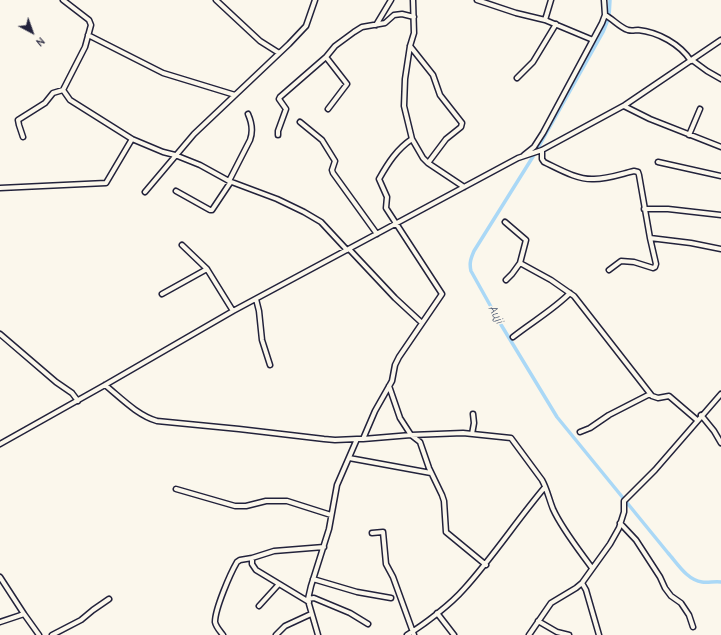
<!DOCTYPE html>
<html>
<head>
<meta charset="utf-8">
<style>
  body { margin:0 }
  #map { position:relative; width:721px; height:635px; overflow:hidden; background:#fbf7ec; font-family:"Comic Neue",sans-serif }
  canvas { display:block }
  .north { position:absolute; left:12px; top:12px; width:40px; height:40px; -webkit-text-stroke:3px #fbf7ec; paint-order:stroke; rotate:139deg; font-size:11px; font-weight:700; line-height:16px; text-align:center; color:#22223b }
  .north::after { content:''; display:block; margin:auto; width:14px; height:18px; background:#22223b; clip-path:polygon(50% 0,100% 100%,50% 72%,0 100%) }
</style>
</head>
<body>
<div id="map">
<canvas width="721" height="635"></canvas>
<div class="north">N</div>
</div>
<script>
const context = document.querySelector('canvas').getContext('2d');
context.lineJoin = 'round';
function trace(path, color, width, dash) { context.strokeStyle = color; context.lineWidth = width; context.lineCap = dash ? 'butt' : 'round'; context.setLineDash(dash || []); context.stroke(path); }
function drawText(font, color, halo, rows, align = 'center') {
  context.font = font + ' "Comic Neue",sans-serif'; context.lineWidth = 3; context.setLineDash([]); context.textBaseline = 'middle'; context.strokeStyle = halo; context.fillStyle = color; for (const [text, x, y, turn = 0] of rows) {
    context.save(); context.translate(x, y); context.rotate((+turn || 0) * Math.PI / 180); context.textAlign = isNaN(turn) ? turn : align; if (halo) context.strokeText(text, 0, 0); context.fillText(text, 0, 0); context.restore();
  }
}
trace(new Path2D(`
  M610,0L609,17L603,32L534,155L474,251C471,258 469,263 471,271L500,323L557,417L668,553C677,563 687,580 702,582C708,583 715,581 721,582`), '#aad8f6', 3.5);
const minor = new Path2D(`
  M63,0L89,20L91,25L85,47L63,90
  M216,0L260,41L279,53
  M413,0L414,33L410,46L405,79L404,106L412,139L423,158L428,163L464,187
  M477,0L516,13L545,20L593,40
  M605,15C613,19 619,27 628,30C632,31 635,30 638,30C658,32 680,44 691,61
  M545,20L551,0
  M376,25L391,0
  M88,35L163,73L235,95
  M410,46L433,75L440,95L462,123L461,127L446,139L428,163
  M326,57L347,84L328,109
  M692,60L707,71L721,79
  M517,78L533,62L556,24
  M624,106L650,119L721,147
  M300,122L322,140L335,161L332,170L333,173L377,234
  M278,135V131L286,109L279,99L280,97L326,57L335,46L354,32L362,27L385,23L394,15L402,14L414,17
  M689,135L700,109
  M23,137L19,125L18,120L45,103L53,93L63,90L70,100L132,139L163,152L175,155L200,165L229,181L277,199L304,212L321,222L347,250
  M542,150V159L544,162C559,169 577,180 594,179C608,179 621,174 634,171L638,172L639,175L650,238L691,243L721,249
  M524,155L534,147L543,133L602,23L605,15L604,0
  M658,162L721,176
  M0,188L106,183L132,139
  M176,191L210,210H212L230,183L229,181L250,140C253,132 252,123 248,114
  M145,192L194,134L289,44L306,26L315,0
  M644,209H668L721,215
  M505,222L526,240L520,263
  M182,245L207,269L233,311
  M349,249L395,298L422,323
  M609,270L621,261L634,262L653,268L655,267L656,264L650,238
  M506,280L512,274L520,263L551,280L574,296L652,396L658,398L669,396L697,420
  M162,294L207,269
  M256,299L259,311L262,340L270,365
  M0,334L56,382L72,393L78,401
  M513,337C532,322 553,310 570,293
  M105,385C121,398 137,415 157,421L239,429L324,439L335,440L357,439
  M389,386L400,418L411,435L420,442L429,468L442,495L444,501L446,532L486,565
  M701,415L714,431L721,443
  M580,432L590,428L609,415L650,394
  M472,434L474,423L473,414
  M363,439L411,435L463,433L511,438L542,480C547,489 549,499 553,509C562,529 579,550 592,568
  M0,444L105,385L233,311L518,158L542,150L625,105L721,40
  M349,458L431,473
  M176,489L235,506H246L266,501H287L331,515
  M620,523L636,540L660,577L665,588L671,596L681,603L689,615L693,627
  M372,533L383,532L386,564L393,577L414,635
  M0,577L24,614
  M313,579L357,592L391,598
  M582,583L586,590L599,635
  M308,599L314,598L350,613L368,624
  M309,602L256,570L252,564V558L274,551L324,547
  M259,606L279,584
  M437,613L454,635
  M538,621L557,632L569,635
  M0,622L24,614L39,635
  M52,635L81,620L93,610L109,599
  M223,635C220,631 216,627 215,622C215,609 230,574 237,562L240,560L252,558
  M276,635L285,626L311,614
  M318,635L309,604L308,599L311,586L329,529L337,485L357,439H363L375,411L392,381L395,365L399,357L442,294L386,208L387,197L379,179C388,163 397,149 412,139
  M407,635C425,624 451,604 464,589C493,557 517,520 545,487
  M529,635L551,603L576,588L582,583L610,544L619,528L624,512V501L655,470L721,394`);
trace(minor, '#22223b', 7);
trace(minor, '#fbf7ec', 4);
drawText('italic 12px', '#4b5973', '#fbf7ec', [
  ["Auji",496,315,61]
]);
</script>
</body>
</html>
